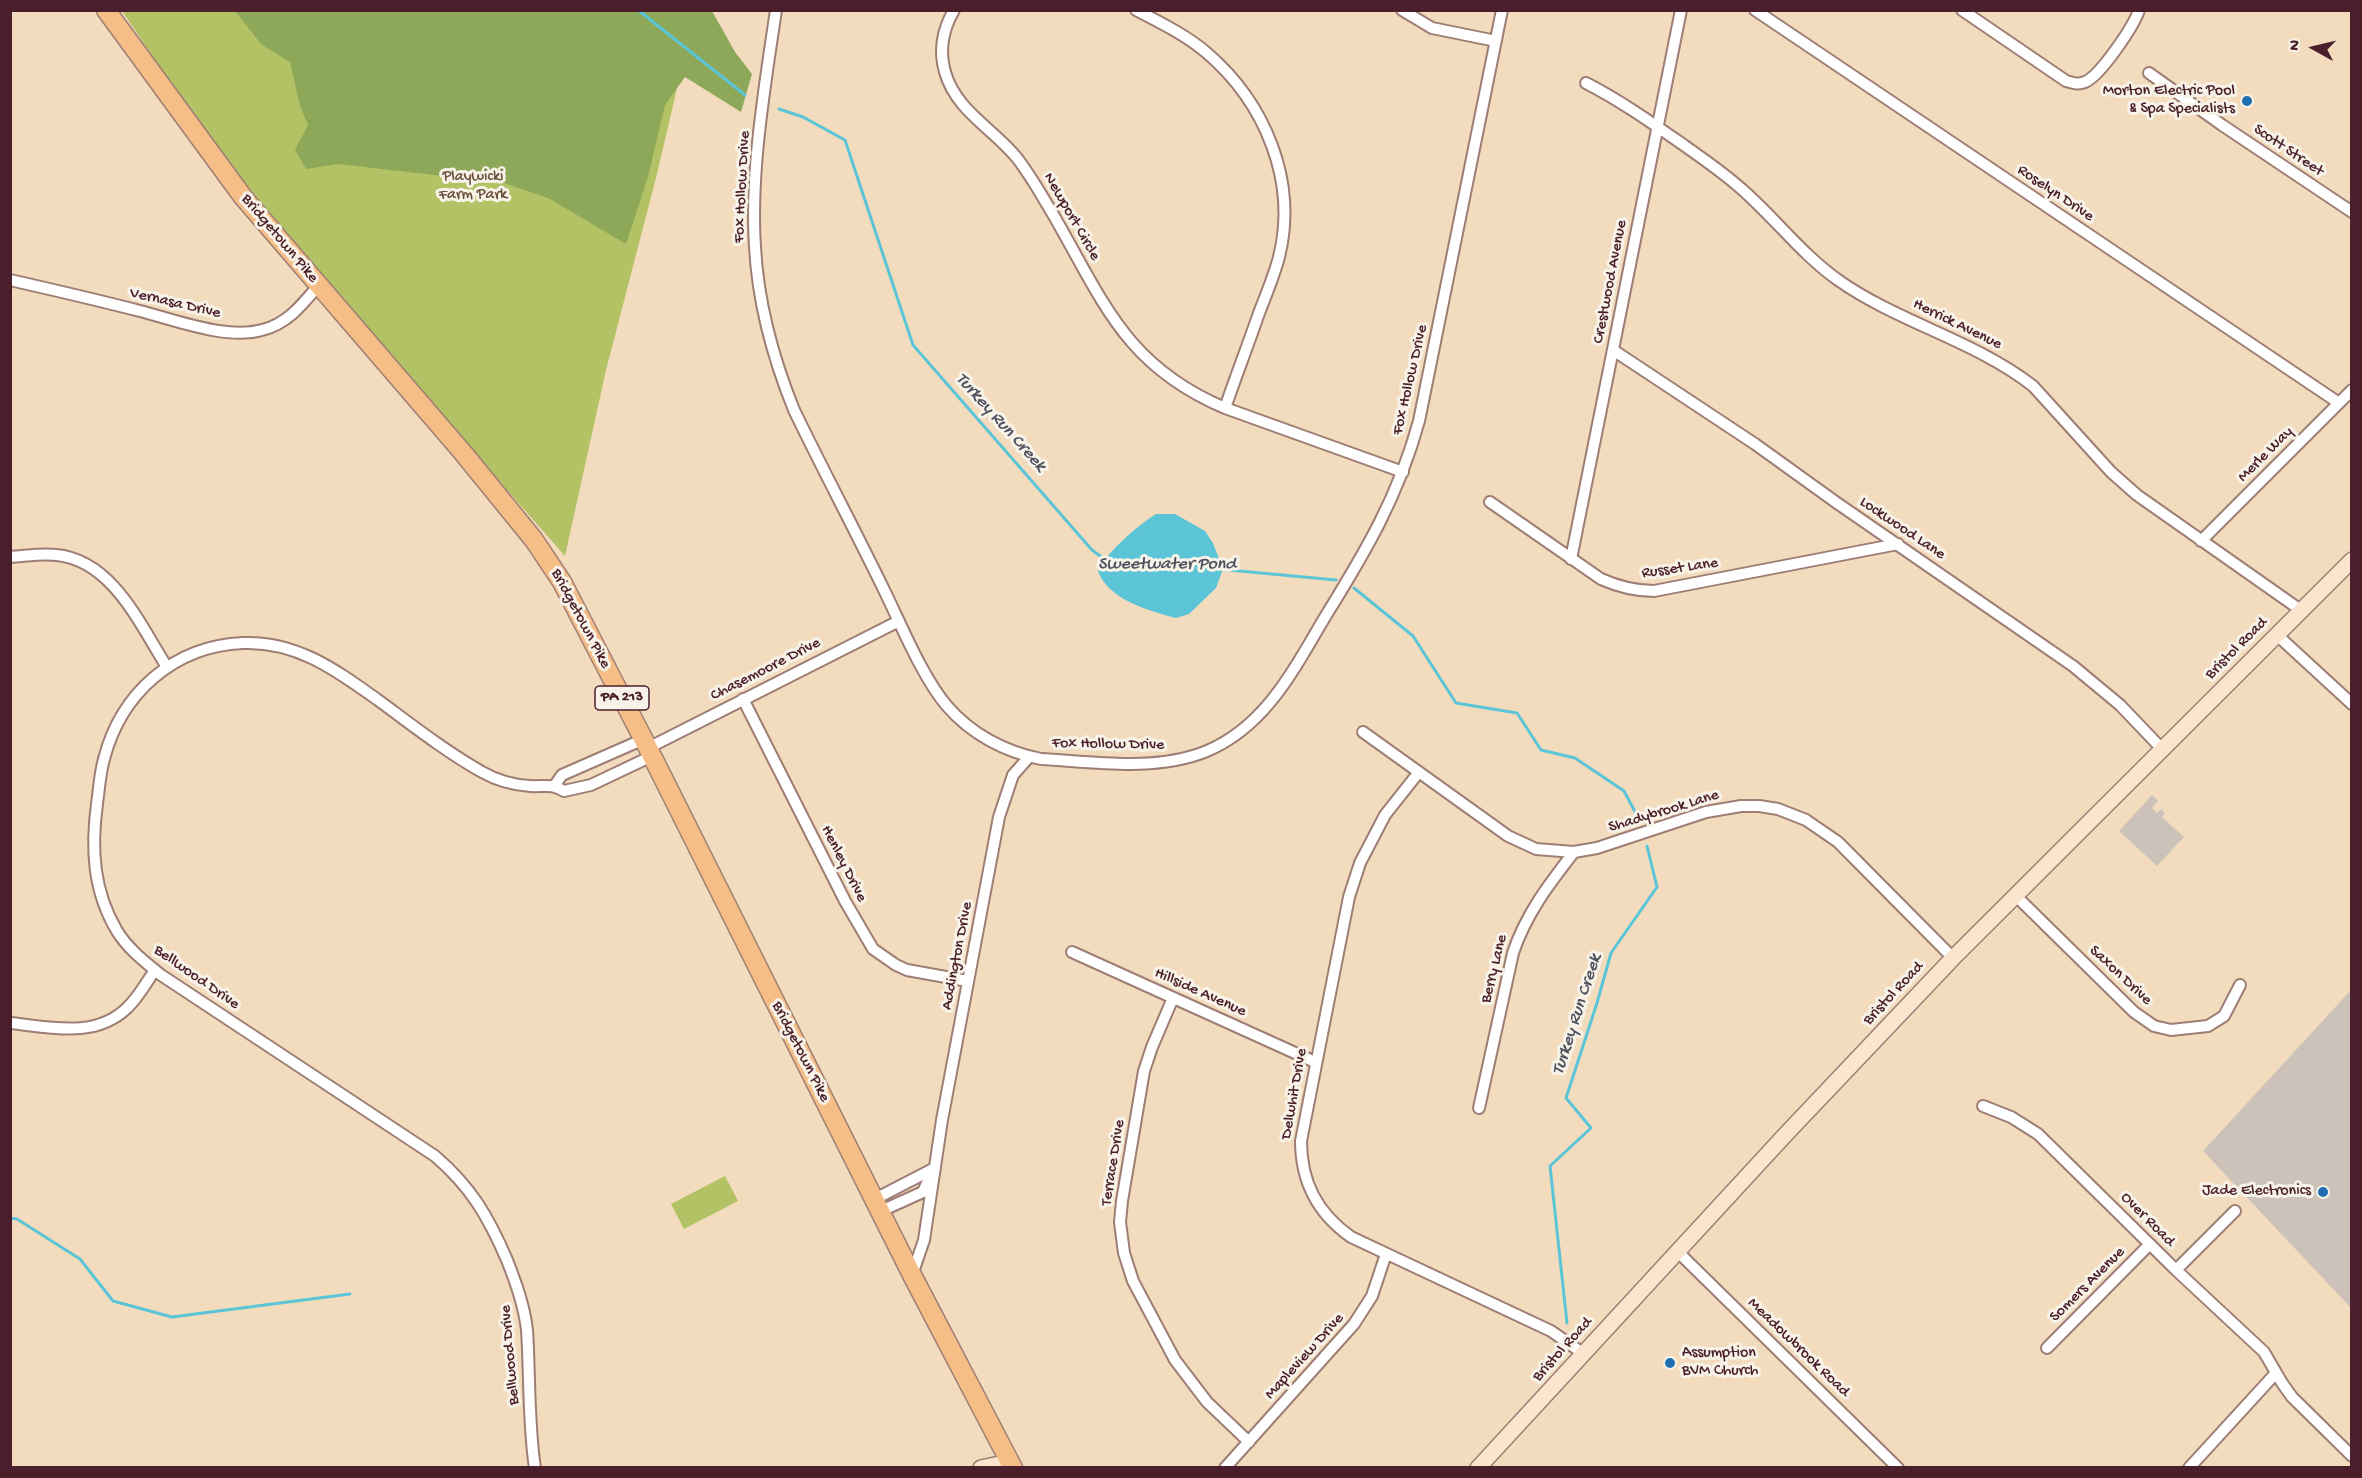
<!DOCTYPE html>
<html>
<head>
<meta charset="utf-8">
<style>
  body { margin:0 }
  #map { position:relative; width:2362px; height:1478px; overflow:hidden; background:#f3dcbe; font-family:"Gochi Hand",sans-serif }
  canvas { display:block }
  .frame { position:absolute; inset:0; border:12px solid #4a1f2b; pointer-events:none }
  .north { position:absolute; left:2284px; top:18px; width:60px; height:60px; -webkit-text-stroke:4px #f7f3e8; paint-order:stroke; rotate:278deg; font-size:16px; font-weight:700; line-height:24px; text-align:center; color:#4a1f2b }
  .north::after { content:''; display:block; margin:auto; width:21px; height:27px; background:#4a1f2b; clip-path:polygon(50% 0,100% 100%,50% 72%,0 100%) }
</style>
</head>
<body>
<div id="map">
<canvas width="2362" height="1478"></canvas>
<div class="frame"></div>
<div class="north">N</div>
</div>
<script>
const context = document.querySelector('canvas').getContext('2d');
context.lineJoin = 'round';
function fillPath(path, color) { context.fillStyle = color; context.fill(path, 'evenodd'); }
function trace(path, color, width, dash) { context.strokeStyle = color; context.lineWidth = width; context.lineCap = dash ? 'butt' : 'round'; context.setLineDash(dash || []); context.stroke(path); }
function drawText(font, color, halo, rows, align = 'center') {
  context.font = font + ' "Gochi Hand",sans-serif'; context.lineWidth = 6; context.setLineDash([]); context.textBaseline = 'middle'; context.strokeStyle = halo; context.fillStyle = color; for (const [text, x, y, turn = 0] of rows) {
    context.save(); context.translate(x, y); context.rotate((+turn || 0) * Math.PI / 180); context.textAlign = isNaN(turn) ? turn : align; if (halo) context.strokeText(text, 0, 0); context.fillText(text, 0, 0); context.restore();
  }
}
fillPath(new Path2D(`
  M2152,795L2158,801L2152,808L2157,813L2161,809L2165,813L2162,817L2184,837L2157,866L2119,831Z
  M2351,990V1308L2203,1151Z`), '#ccc2b9');
fillPath(new Path2D(`
  M122,11H695L657,174L606,370L565,556L315,272L195,119Z
  M725,1176L738,1201L684,1229L671,1204Z`), '#b3c264');
fillPath(new Path2D(`
  M235,11H712L735,52L752,74L741,112L685,77L665,105L648,177L626,244L548,198L504,183L338,164L306,169L295,150L308,125L300,106L290,62L262,45Z`), '#8ea85a');
fillPath(new Path2D(`
  M1156,514H1175L1205,531L1213,543L1223,569L1216,588L1189,614L1176,618C1150,611 1108,600 1098,571C1108,551 1137,526 1156,514Z`), '#5bc5d7');
trace(new Path2D(`
  M638,10L745,95
  M779,109L803,117L845,140L913,345L1092,550L1107,561
  M1218,569L1336,580
  M1354,588L1413,636L1456,703L1517,713L1541,750L1575,758L1624,791L1640,821
  M10,1218L17,1219L80,1259L113,1301L172,1317L350,1294
  M1567,1323L1550,1166L1591,1128L1566,1098L1597,1003L1611,953L1657,887L1647,846`), '#5bc5d7', 3);
const street = new Path2D(`
  M776,10C765,85 750,171 755,247C758,303 773,358 794,410C824,472 856,532 886,594C902,627 923,678 947,706C971,734 1005,752 1041,759C1095,762 1156,772 1207,751C1266,726 1294,669 1325,617C1366,551 1398,497 1419,421L1502,10
  M954,10C943,29 939,51 945,72C956,111 994,129 1017,158C1031,176 1042,196 1054,216C1104,303 1126,366 1225,408C1236,376 1248,345 1259,313C1266,295 1274,276 1279,257C1298,181 1265,103 1207,53C1186,35 1161,23 1136,10
  M1402,10L1432,28L1496,41
  M1755,10L2339,403
  M1962,10L2066,81C2073,83 2078,85 2085,82C2100,76 2134,26 2139,10
  M2149,73L2222,125L2352,212
  M1586,83C1621,101 1652,123 1685,146C1706,161 1727,175 1746,193C1777,221 1804,256 1838,280C1899,323 1974,340 2033,386L2111,472L2137,495L2302,611
  M10,280C54,290 97,300 140,311C175,320 226,340 262,330C287,324 302,305 318,286
  M1613,350L1755,444L1837,503L2073,666L2120,705L2162,749
  M1225,408L1403,472
  M1490,502L1601,579C1619,587 1635,591 1654,591L1898,544
  M2201,541L2352,390
  M10,557C26,556 42,553 57,555C113,561 140,625 167,667
  M1571,559L1681,10
  M2277,635L2352,704
  M743,699L845,901L873,949L896,965L907,970L968,981
  M1363,732L1508,836L1536,849L1574,852L1597,848L1706,812L1741,806H1759L1778,809L1806,820L1838,842L1953,958
  M648,748L899,621
  M1419,772L1385,815L1360,863L1349,897L1301,1141C1301,1182 1317,1213 1351,1237L1551,1331L1584,1354
  M555,785L562,775L644,739
  M2015,895L2134,1012L2154,1026L2171,1030L2208,1026L2224,1016L2240,985
  M1072,952L1315,1062
  M1173,998L1152,1047L1144,1071L1122,1201L1120,1222L1124,1253L1133,1281L1175,1360L1207,1402L1249,1442
  M10,1023C50,1027 95,1039 127,1008C138,998 146,983 155,970
  M1983,1106L2011,1117L2038,1134L2176,1270L2264,1352L2282,1383L2292,1397L2352,1456
  M1479,1108L1513,953C1526,914 1549,884 1574,852
  M875,1199L935,1168
  M881,1211L923,1192L930,1176
  M1677,1251L1898,1468
  M2176,1270L2235,1211
  M912,1275L924,1240L942,1120L999,817L1013,775L1029,757
  M2047,1348L2150,1244
  M535,1468C528,1422 530,1376 527,1330C524,1305 516,1283 507,1260C488,1216 471,1187 435,1156L161,975C145,962 128,949 117,931C93,891 91,848 97,804C99,789 100,773 104,759C121,693 174,646 243,643C297,641 336,670 378,700C412,725 445,751 482,772C496,780 513,785 530,786C543,787 552,783 564,791L591,785L652,756
  M1225,1468L1354,1324L1372,1296L1386,1254
  M2189,1468L2276,1373`);
const secondary = new Path2D(`
  M981,1468L1009,1462
  M1478,1468L1786,1134L1953,958L2352,560`);
const primary = new Path2D(`
  M106,10L243,197L464,454L534,540L562,582L648,748L912,1275L1013,1468`);
trace(street, '#9e7e74', 14);
trace(secondary, '#9e7e74', 18);
trace(primary, '#9e7e74', 21);
trace(street, '#fff', 10);
trace(secondary, '#fbe5cf', 15);
trace(primary, '#f6be87', 18);
for (const [x, y, r, color] of [
  [2247,101,6,"#1f6fb2"],
  [2323,1192,6,"#1f6fb2"],
  [1670,1363,6,"#1f6fb2"]
]) { const dot = new Path2D(); dot.arc(x, y, r, 0, 2 * Math.PI); context.fillStyle = color; context.fill(dot); trace(dot, '#f7f3e8', 2); }
for (const [x, y, w] of [
  [622,698,54]
]) { const box = new Path2D(); box.roundRect(x - w / 2, y - 12, w, 24, 4.5); context.fillStyle = '#f7f3e8'; context.fill(box); trace(box, '#4a1f2b', 1.5); }
drawText('bold 15px', '#4a1f2b', null, [
  ["PA 213",622,698]
]);
drawText('16px', '#4a1f2b', '#f7f3e8', [
  ["Morton Electric Pool",2235,92],
  ["& Spa Specialists",2235,110],
  ["Jade Electronics",2311,1192],
  ["Assumption",1682,1354,"left"],
  ["BVM Church",1682,1372,"left"]
], 'right');
drawText('16px', '#4a1f2b', '#f7f3e8', [
  ["Scott Street",2288,151,34],
  ["Fox Hollow Drive",743,187,-87],
  ["Roselyn Drive",2055,194,34],
  ["Newport Circle",1071,217,60],
  ["Bridgetown Pike",279,239,50],
  ["Crestwood Avenue",1611,282,-79],
  ["Vernasa Drive",175,304,13],
  ["Herrick Avenue",1957,325,26],
  ["Fox Hollow Drive",1411,380,-77],
  ["Merle Way",2266,455,-45],
  ["Lockwood Lane",1902,529,34],
  ["Russet Lane",1680,569,-8],
  ["Bridgetown Pike",580,619,62],
  ["Bristol Road",2237,649,-45],
  ["Chasemoore Drive",766,670,-27],
  ["Fox Hollow Drive",1108,745,1],
  ["Shadybrook Lane",1664,812,-17],
  ["Henley Drive",843,864,63],
  ["Addington Drive",958,956,-79],
  ["Berry Lane",1495,969,-76],
  ["Saxon Drive",2120,976,43],
  ["Bellwood Drive",196,978,35],
  ["Hillside Avenue",1200,993,24],
  ["Bristol Road",1894,994,-47],
  ["Bridgetown Pike",800,1052,63],
  ["Delwhit Drive",1295,1094,-80],
  ["Terrace Drive",1114,1163,-81],
  ["Over Road",2147,1220,45],
  ["Somers Avenue",2088,1285,-45],
  ["Meadowbrook Road",1798,1348,44],
  ["Bristol Road",1563,1350,-48],
  ["Bellwood Drive",511,1355,-95],
  ["Mapleview Drive",1305,1357,-48]
]);
drawText('16px', '#6a503c', '#f7f3e8', [
  ["Playwicki",473,178],
  ["Farm Park",473,196]
]);
drawText('italic 18px', '#4f515f', '#f7f3e8', [
  ["Turkey Run Creek",1000,423,48],
  ["Sweetwater Pond",1167,565],
  ["Turkey Run Creek",1578,1015,-72]
]);
</script>
</body>
</html>
